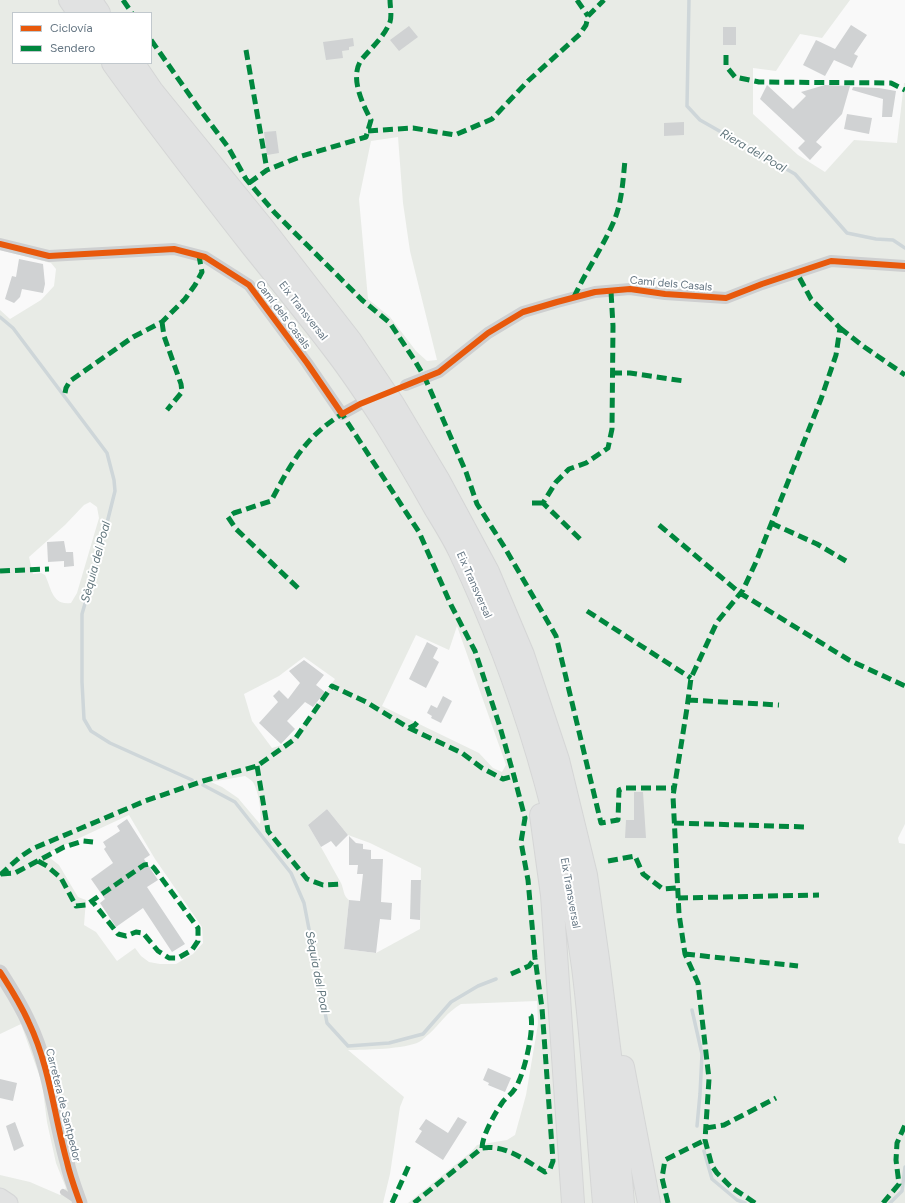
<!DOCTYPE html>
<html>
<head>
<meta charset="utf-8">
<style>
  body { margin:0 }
  #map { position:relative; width:905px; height:1203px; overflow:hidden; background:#f9f9f9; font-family:Figtree,sans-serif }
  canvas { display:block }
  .legend { position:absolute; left:12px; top:12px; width:140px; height:52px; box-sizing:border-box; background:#fff; border:1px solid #c1c8cd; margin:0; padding:5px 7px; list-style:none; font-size:12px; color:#657683 }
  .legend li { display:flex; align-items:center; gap:8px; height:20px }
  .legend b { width:20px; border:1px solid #c1c8cd }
</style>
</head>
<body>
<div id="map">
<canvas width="905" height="1203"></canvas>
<ul class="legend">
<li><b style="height:5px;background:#e8590c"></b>Ciclovía</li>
<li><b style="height:5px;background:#00873e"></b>Sendero</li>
</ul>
</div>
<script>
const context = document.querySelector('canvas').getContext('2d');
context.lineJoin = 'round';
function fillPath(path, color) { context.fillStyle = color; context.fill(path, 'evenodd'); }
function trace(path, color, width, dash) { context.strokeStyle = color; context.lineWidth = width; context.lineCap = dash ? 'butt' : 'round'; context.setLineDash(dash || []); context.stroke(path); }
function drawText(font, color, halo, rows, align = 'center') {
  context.font = font + ' Figtree,sans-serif'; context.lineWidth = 4; context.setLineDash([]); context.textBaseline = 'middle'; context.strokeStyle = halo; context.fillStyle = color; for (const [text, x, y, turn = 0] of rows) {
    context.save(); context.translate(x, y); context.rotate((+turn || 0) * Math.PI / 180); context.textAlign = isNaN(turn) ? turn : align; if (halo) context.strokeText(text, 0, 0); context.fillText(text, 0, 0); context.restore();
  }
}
fillPath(new Path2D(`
  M0,0H850L822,38L800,34L776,71L753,68V114L798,155L825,172L854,140L897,143L904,83H905V824L898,838L899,843L905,844V1203H408L471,1152L477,1145L507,1140L515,1135L526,1095L538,1024L537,1001L461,1004C447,1012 440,1024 429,1034C426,1036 423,1040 419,1042C406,1049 364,1050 348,1050L404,1097L400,1107L390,1174L383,1203H0V1175L30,1182L60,1195L66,1188L56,1163L47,1122L42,1083L21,1024L0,1034V310L10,319L41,300L54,286L56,269L51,263L0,250ZM13,13H151V63H13ZM398,137L403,203L410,251L437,360L427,361L416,351L390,317L368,299L359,199L371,141ZM90,502L97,507L99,518L77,593L71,603C52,606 51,587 45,575L41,573L33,574L29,557L65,525L84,505ZM457,626L506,765L502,772L493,768L479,753L382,706L416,635L449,650ZM304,657L335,679L297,733L282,745L272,748L252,721L244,694L279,676ZM245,776C248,778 251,780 253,782C259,792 262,814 260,824L238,798L222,787L211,782ZM327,809L348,835L370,843L421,868L420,929L376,953L344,949L349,900C343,896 344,889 341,883C330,864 320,844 308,825ZM129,815L155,859L202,927L203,943L193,954L176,964H160L149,962L141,956L135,948L117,961L96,932L84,925L86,900L78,897L59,865L45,854Z`), '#e8ebe6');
trace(new Path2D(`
  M689,0L687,106L700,120L795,174L847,233L876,239L893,240L905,248
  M0,317L13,328L107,453L114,480L115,491L99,555L82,614V682L84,719L91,731L110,743L192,780
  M203,785L235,802L291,873L304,903L327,1023L348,1046L389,1043L423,1034L451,1002L478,986L496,979
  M692,1010L702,1054L700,1094L697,1126
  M704,1151L712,1179L737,1200L745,1203
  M890,1203L902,1191L905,1167`), '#ced6d9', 3.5);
fillPath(new Path2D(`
  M851,25L867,35L854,54L858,56L852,68L834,60L825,76L803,65L816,40L835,49Z
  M409,26L418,37L399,51L390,40Z
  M723,27H736V45H723Z
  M353,38L354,46L349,47V50L342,51L343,58L326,60L323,42Z
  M767,85L793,109L806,96L801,92L825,85L850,86L842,114L816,142L822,147L810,160L798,148L805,141L760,99Z
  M853,87L879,88L896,91L892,117H882L883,99L852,90Z
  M847,114L872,118L869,134L844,129Z
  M684,122V135L664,136V123Z
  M276,131L279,153L267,155L264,132Z
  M19,259L43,264L45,284L43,293L22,289L20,297L14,303L5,299L12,276L16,277Z
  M64,541L66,552H73L74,566L64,567V561L48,562L47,542Z
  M427,642L438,648L433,658L439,662L426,688L409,679Z
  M304,660L324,675L316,685L325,692L313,707L305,702L287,721L295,729L281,744L259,723L278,702L273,696L279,690L288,699L300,683L289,671Z
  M443,696L452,701L441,723L431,718L432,716L427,713L431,705L437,708Z
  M634,792H643L646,838H625L626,820H634Z
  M327,809L348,835L336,847L331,841L321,847L308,825Z
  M127,819L150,855L144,859L158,880L147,887L185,944L172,952L143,908L116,927L100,903L105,899L91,879L113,863L104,849L106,847L103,842L120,831L117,826Z
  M349,836L356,843L363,844V849L371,850V859H383L381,902L392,903L391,920L380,919L376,953L344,949L349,900L360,901L363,874H357L358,865H349Z
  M411,880H421L420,920L410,919Z
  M488,1068L511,1078L505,1092L488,1085L489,1083L483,1080Z
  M0,1079L17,1083L13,1101L0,1098Z
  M458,1117L467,1122L443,1160L415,1142L422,1131L419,1129L426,1119L448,1133Z
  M15,1122L24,1146L14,1151L6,1126Z`), '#d0d2d3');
const secondary = new Path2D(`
  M0,1197L9,1203`);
const motorway = new Path2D(`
  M70,0L79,13
  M90,0L99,13
  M113,63C158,126 205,186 252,246C280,281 309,316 336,352C352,373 368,397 383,420C401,449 418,478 435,508C444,523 453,537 460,552C522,683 564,824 583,967C593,1046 597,1125 604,1203
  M133,63L152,91L264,229L350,340L393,404L439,481L488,572L523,655L558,760L586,875L598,959L611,1063L623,1203
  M541,815L552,895L573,1203
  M623,1067L649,1203`);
trace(secondary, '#d5d6d7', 19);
trace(motorway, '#d5d6d6', 24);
trace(new Path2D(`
  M63,1192L72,1198H77`), '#cecfd0', 6);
trace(new Path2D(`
  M0,244L49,256L174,249L205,257L249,285L307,363L342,414L360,404
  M406,385L439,372L488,333L523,312L557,302L595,292L630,289L665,294L726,298L762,284L831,261L905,266`), '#cecfd0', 12);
trace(new Path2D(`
  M0,972C11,989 21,1005 29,1023C50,1067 54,1116 67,1162C70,1176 75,1189 80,1203`), '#cecfd0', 15);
trace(secondary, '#e1e2e2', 17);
trace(motorway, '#e1e2e2', 22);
trace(new Path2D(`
  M123,0L132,13
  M577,0L588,16
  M151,40L198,107L228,147L246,179L275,213L362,300L390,323L415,361L425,378L466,472L477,504L505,548L556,636L601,823L618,820L619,790L624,788H674
  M246,50L267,170
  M726,55V66L735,77L759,82L891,83L905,90
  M368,131L413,128L455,135L492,119L528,81L580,34L586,25L588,16L604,0
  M249,183L267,170L302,156L366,137L371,120C362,103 349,76 362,59C372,47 384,37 390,22C392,16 390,6 390,0
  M574,297C586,271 603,247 614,221C622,202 623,180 625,160
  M162,322L164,336L181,384L182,392L167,410
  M840,328L863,346L905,375
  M612,373H630L684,381
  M65,393L66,388L70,381L133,337L162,322L185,299L195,285L202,272L199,256
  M532,503H543
  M771,523L817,544L846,561
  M659,525L740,593L849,660L905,686
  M580,539L543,503L556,482L569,469L586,463L608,448L612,429L613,326L611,291
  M0,571L49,569
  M298,588L236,529L228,517L234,513L271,501C292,462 304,438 342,414L419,532L451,605L475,651L500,727L514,776L525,818L521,842L528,880L535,958L542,1008L553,1161L550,1169L545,1172C526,1161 505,1144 482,1148L414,1203
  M587,611L691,678
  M688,700L779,705
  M409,728L415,725L419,720
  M257,766L268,831L307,879L323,885L342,884
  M674,823L808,827
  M38,861L47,866L61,878L76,906L86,905L144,865L150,864L154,868L198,928V941L192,950L178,958H169L158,951L143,933L136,932L126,936L118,934L92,901
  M608,861L635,856L643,874L663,889L677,888
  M1,874L15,873L64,847L83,841L93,842
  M0,875L20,857L32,849L145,801L203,781L257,766L295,739L332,686L366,702L409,728L462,753L482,768L503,779L514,776
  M678,898L819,895
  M685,954L798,966
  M511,974L529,966L535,958
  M706,1128L724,1125L776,1098
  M482,1148C482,1136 495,1113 502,1103C505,1098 511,1095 514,1090C524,1077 534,1031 531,1016L529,1015
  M392,1203L410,1163
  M668,1203L662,1178L665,1160L705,1140
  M755,1203L731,1187L717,1173L712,1166L705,1140L709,1079L698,983L685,954L679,914L673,796L687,708L691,678L717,622L743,590L756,562L821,399L836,355L840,328L811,299L797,273
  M883,1203L899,1184L896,1160L897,1143L905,1125`), '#00873e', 5, [10, 5]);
trace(new Path2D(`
  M0,244L49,256L174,249L205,257L249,285L307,363L342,414L360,404L439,372L488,333L523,312L557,302L595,292L630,289L665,294L726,298L762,284L831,261L905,266
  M0,972C11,989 21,1005 29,1023C50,1067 54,1116 67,1162C70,1176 75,1189 80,1203`), '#e8590c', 6);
drawText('11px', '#657683', '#fff', [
  ["Camí dels Casals",671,284,5],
  ["Eix Transversal",303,311,52],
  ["Camí dels Casals",283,315,53],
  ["Eix Transversal",474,585,66],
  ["Eix Transversal",570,893,80],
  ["Carretera de Santpedor",63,1105,76]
]);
drawText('italic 12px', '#60757c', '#fff', [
  ["Riera del Poal",753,151,30],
  ["Sèquia del Poal",96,562,-75],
  ["Sèquia del Poal",317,972,79]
]);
</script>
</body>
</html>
